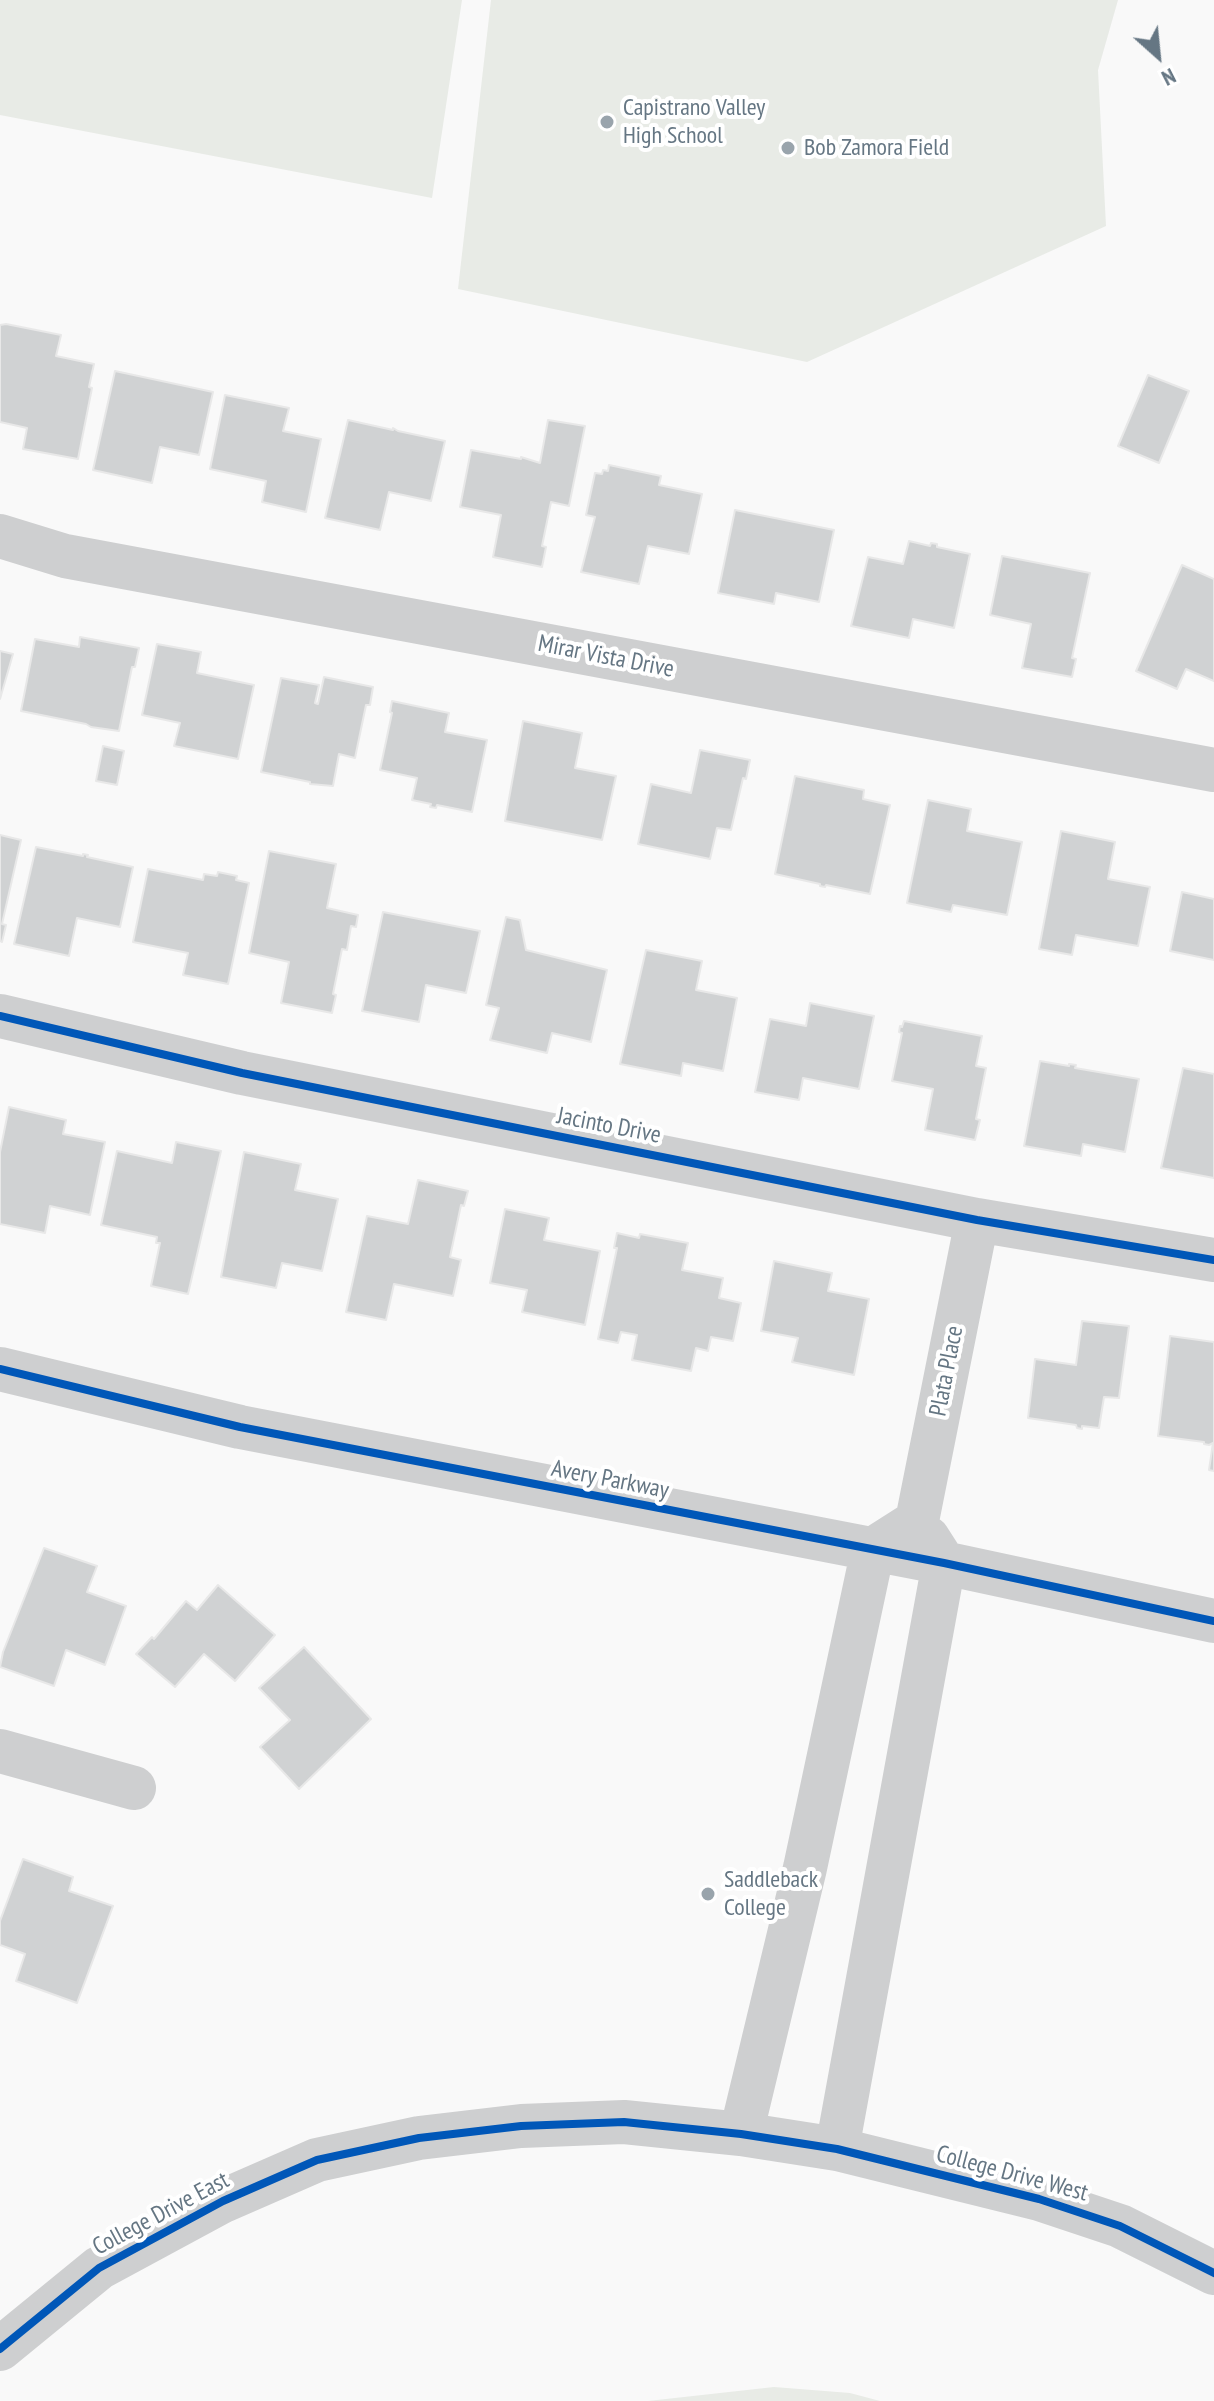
<!DOCTYPE html>
<html>
<head>
<meta charset="utf-8">
<style>
  body { margin:0 }
  #map { position:relative; width:1214px; height:2401px; overflow:hidden; background:#f9f9f9; font-family:"PT Sans Narrow",sans-serif }
  canvas { display:block }
  .north { position:absolute; left:1118px; top:16px; width:80px; height:80px; -webkit-text-stroke:6px #fff; paint-order:stroke; rotate:153deg; font-size:22px; font-weight:700; line-height:32px; text-align:center; color:#657683 }
  .north::after { content:''; display:block; margin:auto; width:28px; height:36px; background:#657683; clip-path:polygon(50% 0,100% 100%,50% 72%,0 100%) }
</style>
</head>
<body>
<div id="map">
<canvas width="1214" height="2401"></canvas>
<div class="north">N</div>
</div>
<script>
const context = document.querySelector('canvas').getContext('2d');
context.lineJoin = 'round';
function fillPath(path, color) { context.fillStyle = color; context.fill(path, 'evenodd'); }
function trace(path, color, width, dash) { context.strokeStyle = color; context.lineWidth = width; context.lineCap = dash ? 'butt' : 'round'; context.setLineDash(dash || []); context.stroke(path); }
function drawText(font, color, halo, rows, align = 'center') {
  context.font = font + ' "PT Sans Narrow",sans-serif'; context.lineWidth = 8; context.setLineDash([]); context.textBaseline = 'middle'; context.strokeStyle = halo; context.fillStyle = color; for (const [text, x, y, turn = 0] of rows) {
    context.save(); context.translate(x, y); context.rotate((+turn || 0) * Math.PI / 180); context.textAlign = isNaN(turn) ? turn : align; if (halo) context.strokeText(text, 0, 0); context.fillText(text, 0, 0); context.restore();
  }
}
fillPath(new Path2D(`
  M0,0H462L432,198L0,115Z
  M491,0H1118L1098,70L1106,226L807,362L458,289Z
  M774,2387L850,2393L880,2401H648Z`), '#e8ebe6');
const building = new Path2D(`
  M6,324L61,335L56,356L94,364L89,387L92,388L78,459L23,449L27,428L0,422V325Z
  M115,371L213,392L199,455L160,447L152,483L93,470Z
  M1148,375L1189,391L1159,463L1118,446Z
  M225,395L289,408L283,431L321,439L306,512L262,502L266,481L210,469Z
  M348,420L393,430V428L398,431L445,441L431,501L389,492L380,530L325,518Z
  M548,420L585,426L569,506L551,502L542,546L546,547L542,567L493,557L501,515L460,507L471,450L521,459V457L540,463Z
  M609,465L661,476L659,485L702,494L689,554L648,546L639,584L581,572L595,517L586,515L595,473L602,474L603,470L608,471Z
  M735,510L834,530L819,602L776,593L774,604L718,593Z
  M909,541L930,546L931,543L937,544V547L970,554L954,628L913,619L909,638L851,626L868,557L903,564Z
  M1002,556L1090,573L1072,658L1076,659L1072,677L1022,668L1031,624L990,615Z
  M1182,565L1214,579V681L1186,669L1177,689L1136,671Z
  M80,637L139,648L135,667H132L119,731L91,727L86,724L21,711L35,639L79,647Z
  M157,644L201,652L197,673L254,685L238,759L174,746L180,723L142,715Z
  M0,651L13,654L0,699Z
  M324,677L373,687L370,705H366L355,758L339,754L333,786L310,784V782L261,772L281,678L319,685L315,703L318,704Z
  M392,701L449,713L445,732L487,740L472,812L437,805L436,808L430,807L431,804L412,800L417,778L380,770L392,713L390,712Z
  M523,721L582,733L575,768L616,776L602,840L505,821Z
  M103,746L124,751L117,785L96,781Z
  M700,750L750,760L746,779L743,778L731,830L717,828L710,859L638,844L651,784L691,793Z
  M795,776L864,790L863,799L890,805L870,894L826,885L825,887L820,886V884L775,874Z
  M928,800L971,809L967,831L1022,842L1007,915L953,905L951,912L907,903Z
  M1061,831L1115,842L1108,879L1150,887L1138,946L1076,935L1072,955L1039,949Z
  M0,835L21,840L2,924L6,925L2,942L0,941Z
  M36,847L83,856V854L88,855L87,857L133,867L120,927L77,918L69,956L14,944Z
  M269,851L336,864L327,908L358,915L356,927L351,926L347,950L342,949L333,994L336,995L332,1013L281,1003L289,962L249,953Z
  M148,869L203,880L204,874L217,876L218,872L237,876L236,880L249,883L228,984L183,975L188,953L133,942Z
  M1182,892L1214,899V960L1170,951Z
  M383,912L480,931L466,993L426,985L419,1022L362,1011Z
  M506,917L520,920L526,950L607,970L591,1042L552,1033L547,1053L490,1040L499,1008L486,1005Z
  M646,950L702,961L696,990L737,998L723,1071L683,1063L681,1076L620,1064Z
  M810,1003L874,1016L859,1089L803,1078L799,1100L755,1092L770,1019L806,1026Z
  M904,1021L982,1036L976,1066L986,1068L976,1119L980,1120L975,1140L925,1130L933,1089L892,1081L902,1033L899,1032L900,1026L902,1027Z
  M1040,1061L1069,1066V1064L1076,1065L1075,1068L1139,1079L1125,1152L1083,1144L1081,1156L1024,1146Z
  M1183,1068L1214,1074V1178L1161,1168Z
  M9,1107L66,1120L63,1134L105,1142L90,1215L50,1206L45,1233L0,1224V1152Z
  M176,1142L221,1151L188,1294L151,1286L160,1243H156L157,1237L101,1225L117,1151L172,1163Z
  M244,1152L301,1164L295,1190L338,1199L322,1271L282,1263L276,1288L221,1277Z
  M418,1180L468,1191L464,1206L461,1205L450,1257L461,1260L453,1296L394,1284L386,1320L346,1312L367,1216L408,1224Z
  M505,1209L549,1218L544,1240L600,1251L585,1325L522,1312L527,1290L490,1283Z
  M617,1233L639,1238L640,1234L688,1243L682,1270L723,1278L719,1298L741,1303L733,1341L711,1337L708,1351L696,1348L691,1371L632,1360L637,1335L621,1332L618,1343L598,1339L617,1248H614Z
  M774,1261L832,1273L828,1291L869,1299L854,1375L792,1362L798,1338L761,1331Z
  M1082,1321L1129,1326L1119,1398L1104,1397L1099,1428L1082,1426V1429L1077,1428L1076,1425L1028,1418L1035,1359L1076,1365Z
  M1170,1336L1214,1342V1471L1209,1470L1213,1443L1209,1445L1204,1444V1442L1158,1436Z
  M44,1548L97,1566L87,1592L126,1606L105,1665L66,1650L54,1686L0,1667L3,1652Z
  M218,1585L275,1635L235,1681L204,1654L175,1687L136,1654L152,1637L154,1639L186,1601L197,1610Z
  M304,1647L371,1719L299,1789L260,1747L290,1720L259,1688Z
  M23,1859L73,1877L69,1891L113,1906L77,2003L16,1981L25,1954L0,1945V1921Z`);
fillPath(building, '#d0d2d3');
trace(building, '#e8e8e8', 2);
trace(new Path2D(`
  M0,536L65,556L1214,770
  M0,1016L242,1073L977,1220L1214,1260
  M0,1369L240,1427L944,1563L1214,1621
  M917,1521L977,1220
  M0,1751L134,1788
  M741,2134L805,1868L873,1549L917,1521
  M837,2149L944,1563L928,1538
  M0,2349L99,2268L223,2201L317,2160L419,2138L521,2126L624,2122L741,2134L837,2149L1039,2199L1120,2226L1214,2273`), '#cecfd0', 44);
trace(new Path2D(`
  M0,1016L242,1073L977,1220L1214,1260
  M0,1369L240,1427L944,1563L1214,1621
  M0,2349L99,2268L223,2201L317,2160L419,2138L521,2126L624,2122L741,2134L837,2149L1039,2199L1120,2226L1214,2273`), '#0057b8', 8);
for (const [x, y, r, color] of [
  [607,122,8,"#99a4ac"],
  [788,148,8,"#99a4ac"],
  [708,1894,8,"#99a4ac"]
]) { const dot = new Path2D(); dot.arc(x, y, r, 0, 2 * Math.PI); context.fillStyle = color; context.fill(dot); trace(dot, '#fff', 3); }
drawText('24px', '#657683', '#fff', [
  ["Capistrano Valley",623,108],
  ["High School",623,136],
  ["Bob Zamora Field",804,148],
  ["Saddleback",724,1880],
  ["College",724,1908]
], 'left');
drawText('24px', '#657683', '#fff', [
  ["Mirar Vista Drive",606,657,11],
  ["Jacinto Drive",609,1126,11],
  ["Plata Place",947,1371,-79],
  ["Avery Parkway",610,1480,11],
  ["College Drive West",1012,2174,15],
  ["College Drive East",161,2214,-28]
]);
</script>
</body>
</html>
